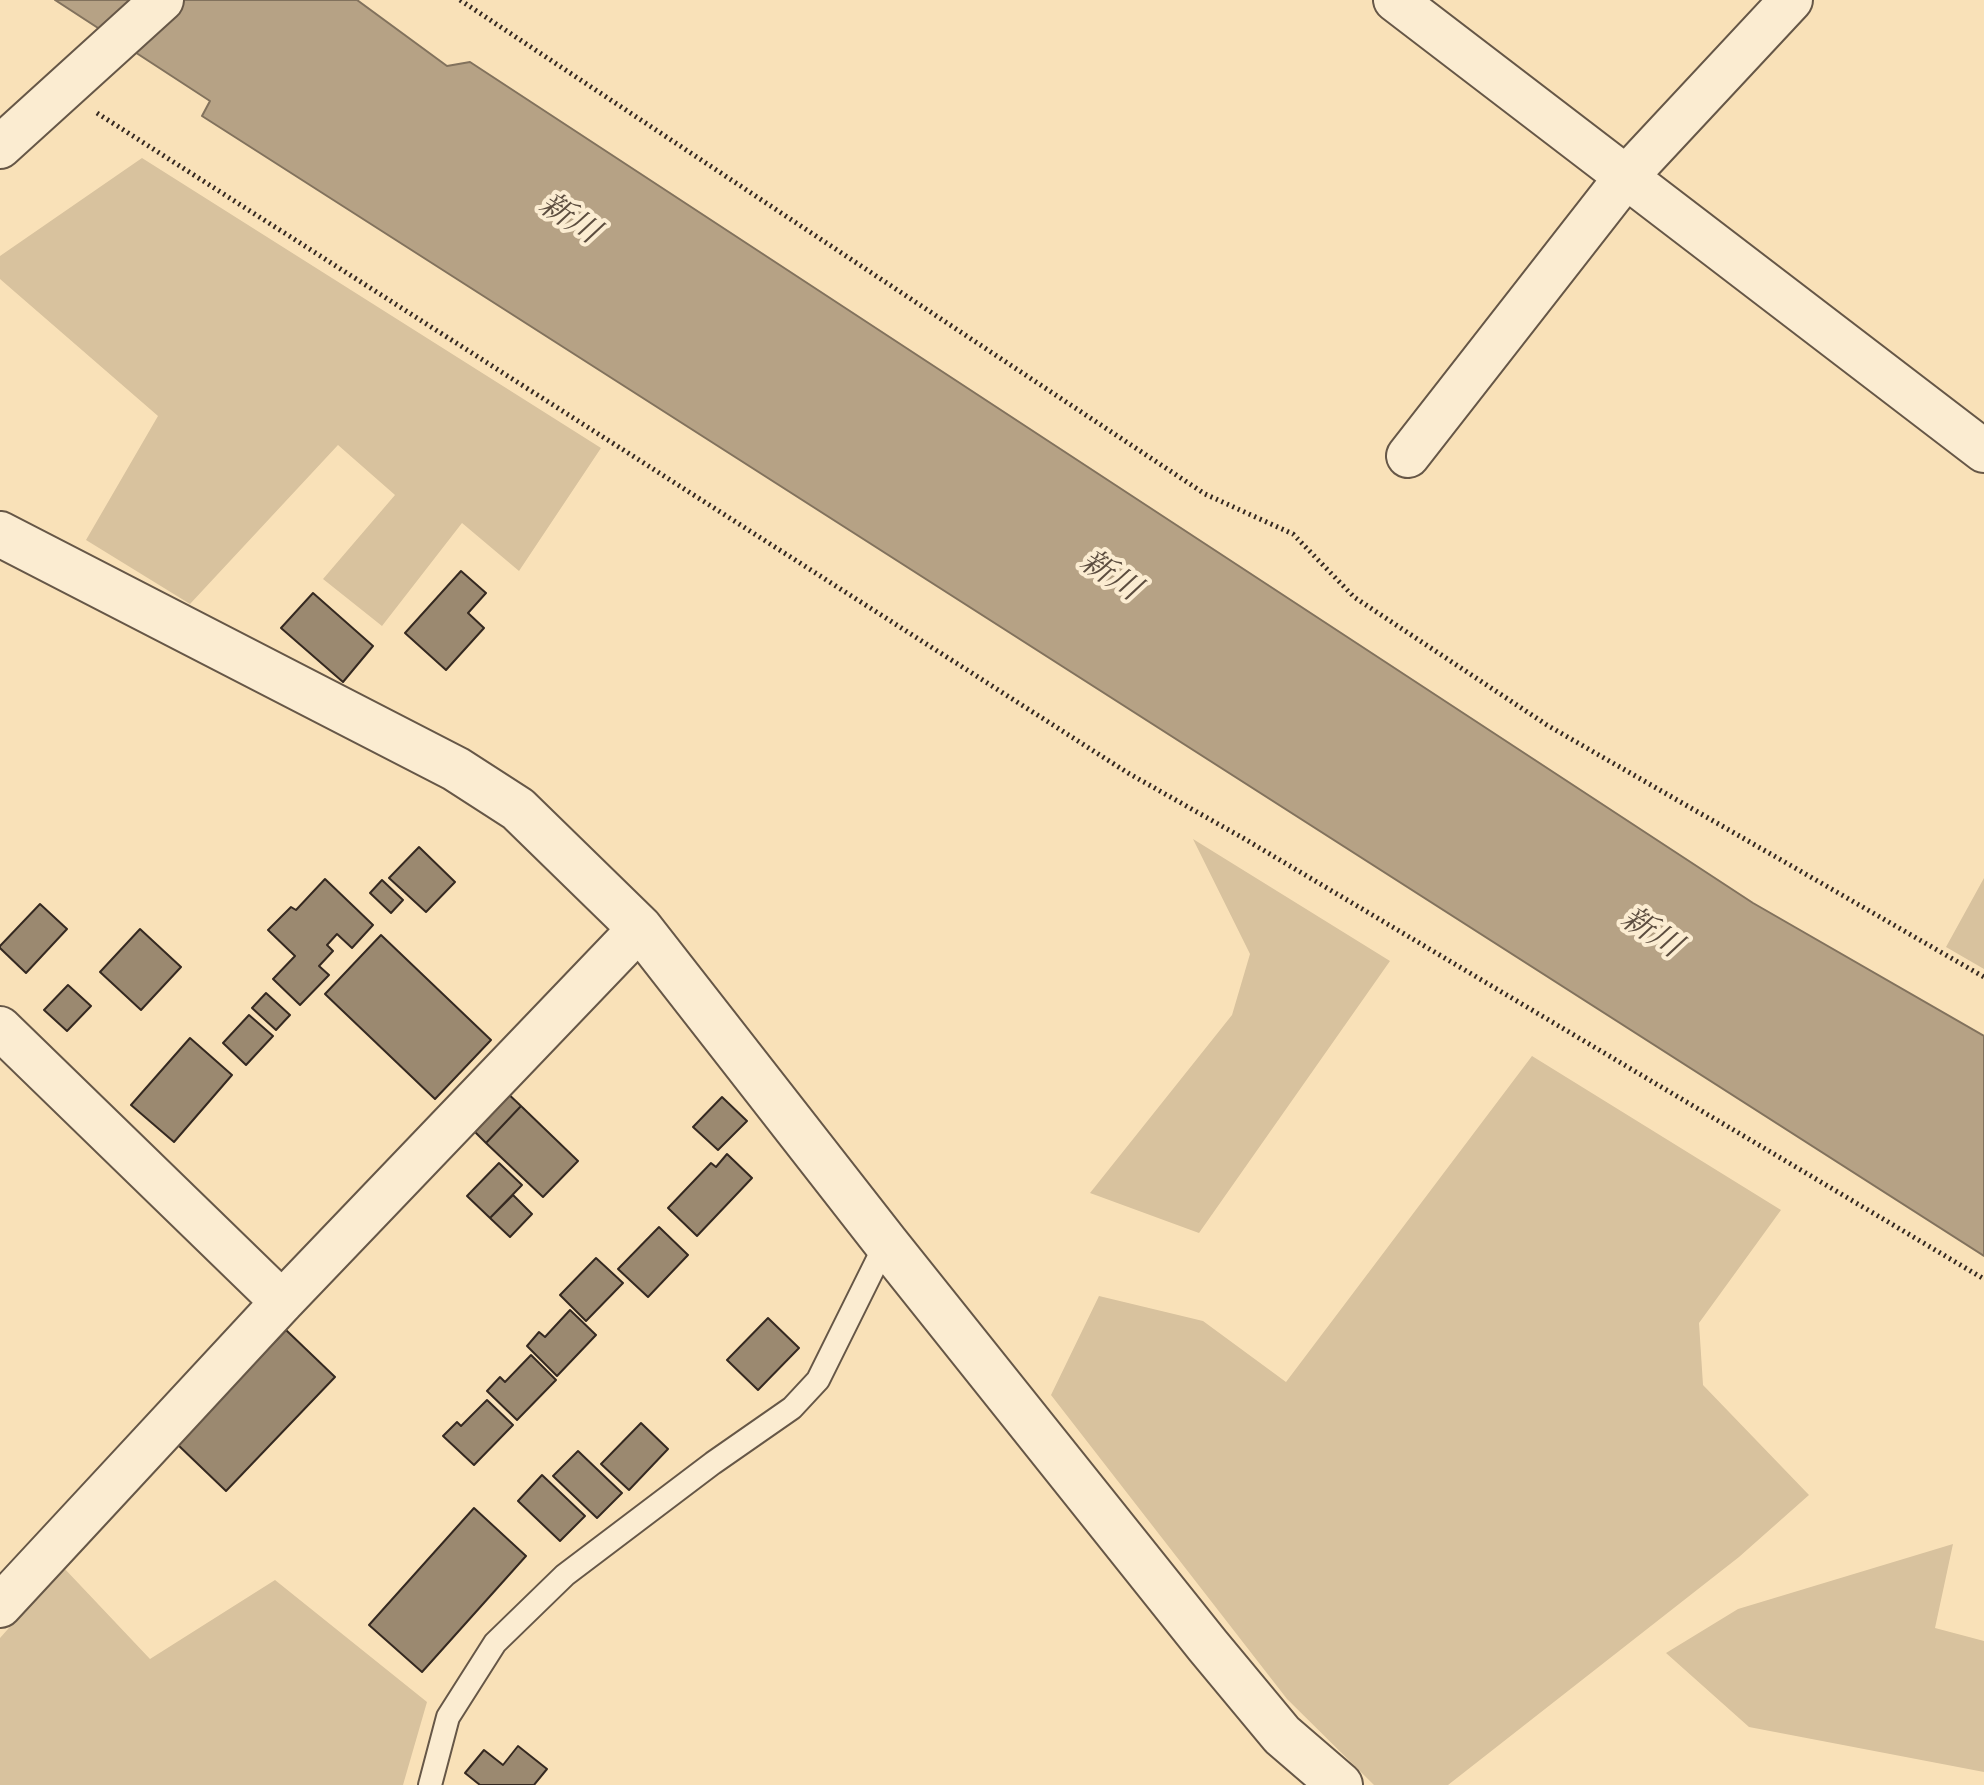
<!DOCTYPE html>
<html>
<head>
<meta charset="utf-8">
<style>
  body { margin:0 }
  canvas { display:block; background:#f9e1b8 }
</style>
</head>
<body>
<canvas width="1984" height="1785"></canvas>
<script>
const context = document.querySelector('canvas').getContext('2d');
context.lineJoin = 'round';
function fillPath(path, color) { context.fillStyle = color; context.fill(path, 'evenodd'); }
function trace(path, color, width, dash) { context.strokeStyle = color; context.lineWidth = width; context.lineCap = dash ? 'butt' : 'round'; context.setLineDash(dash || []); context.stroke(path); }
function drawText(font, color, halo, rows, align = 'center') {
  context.font = font + ' Cardo,"Noto Serif JP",serif'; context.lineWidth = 8; context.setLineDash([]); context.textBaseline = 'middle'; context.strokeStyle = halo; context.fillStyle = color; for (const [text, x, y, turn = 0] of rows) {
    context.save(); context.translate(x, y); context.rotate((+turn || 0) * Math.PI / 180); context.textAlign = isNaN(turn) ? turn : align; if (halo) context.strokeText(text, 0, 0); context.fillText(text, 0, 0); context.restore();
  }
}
fillPath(new Path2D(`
  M142,158L601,448L519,571L462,523L382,626L323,579L395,495L338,445L190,604L86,540L158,416L0,279V256Z
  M1193,839L1390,961L1199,1233L1090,1193L1232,1015L1250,954Z
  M1984,878V969L1946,947Z
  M1532,1056L1781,1210L1699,1323L1703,1385L1809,1495L1739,1557L1448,1785H1374L1287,1699L1051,1395L1099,1296L1203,1321L1286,1382Z
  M1953,1544L1935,1628L1984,1641V1772L1749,1727L1666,1653L1738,1609Z
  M63,1567L150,1659L275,1580L427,1702L403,1785H0V1638Z`), '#d8c29e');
const water = new Path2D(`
  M55,0H357L447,66L470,62L1753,903L1984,1036V1256L202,116L210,101Z`);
fillPath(water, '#b6a285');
trace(water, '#82725d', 2);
const building = new Path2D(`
  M461,571L486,593L468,613L484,628L446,670L405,633Z
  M313,593L373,646L343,682L281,628Z
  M419,847L455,882L426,912L389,878Z
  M325,879L373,925L352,948L337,934L327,945L333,951L319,966L329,975L300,1005L273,979L295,956L268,930L291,907L296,910Z
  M382,880L403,900L391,913L370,893Z
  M40,904L67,929L26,973L0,948V946Z
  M140,929L181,967L141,1010L100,972Z
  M381,935L491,1040L435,1099L325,994Z
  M68,985L91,1006L67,1031L44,1010Z
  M266,993L290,1015L276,1030L252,1008Z
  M249,1015L273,1036L246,1065L223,1043Z
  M190,1038L232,1075L174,1142L131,1105Z
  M503,1089L521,1106L486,1143L468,1125Z
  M722,1097L747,1121L718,1150L693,1127Z
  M521,1106L578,1161L543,1197L486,1143Z
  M727,1154L752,1178L697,1236L668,1208L711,1163L716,1167Z
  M499,1163L522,1185L490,1218L467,1196Z
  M513,1195L532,1214L510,1237L490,1218Z
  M659,1227L688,1255L648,1297L618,1269Z
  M596,1258L623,1283L586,1321L560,1295Z
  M570,1310L596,1335L557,1376L527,1346L539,1332L545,1337Z
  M768,1318L799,1348L758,1390L727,1360Z
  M286,1330L335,1377L226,1491L177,1444Z
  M531,1355L556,1380L517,1420L487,1391L500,1377L505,1382Z
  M487,1400L513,1425L474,1465L443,1436L457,1422L461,1426Z
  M641,1423L668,1449L629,1490L601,1464Z
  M578,1451L622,1493L597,1518L553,1476Z
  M542,1475L585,1516L560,1541L518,1501Z
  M474,1508L526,1556L422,1672L369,1625Z
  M518,1746L547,1769L534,1785H480L465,1773L484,1750L503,1765Z`);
fillPath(building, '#9b8970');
trace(building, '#352921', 2);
const service = new Path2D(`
  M430,1785L448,1717L495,1643L565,1575L713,1463L792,1408L818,1380L886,1243`);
const minor = new Path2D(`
  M1395,0L1984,451
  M0,147L162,0
  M1408,456L1625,178L1791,0
  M0,1028L282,1302
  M0,1606L282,1302L640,928`);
const tertiary = new Path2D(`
  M0,534L456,769L518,809L640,928L886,1243L1208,1646L1282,1735L1340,1785`);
trace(service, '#665747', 26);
trace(minor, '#665747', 46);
trace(tertiary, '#665747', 48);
trace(new Path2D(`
  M460,0L1205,494L1293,534L1354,597L1547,725L1984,977
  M97,113L1128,773L1243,838L1984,1279`), '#352921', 5, [2, 4]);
trace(service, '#fbecd1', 22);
trace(minor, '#fbecd1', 42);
trace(tertiary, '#fbecd1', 44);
drawText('italic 32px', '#5c4d3f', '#fbecd1', [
  ["新川",568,220,33],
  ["新川",1109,577,33],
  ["新川",1650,934,33]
]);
</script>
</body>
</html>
